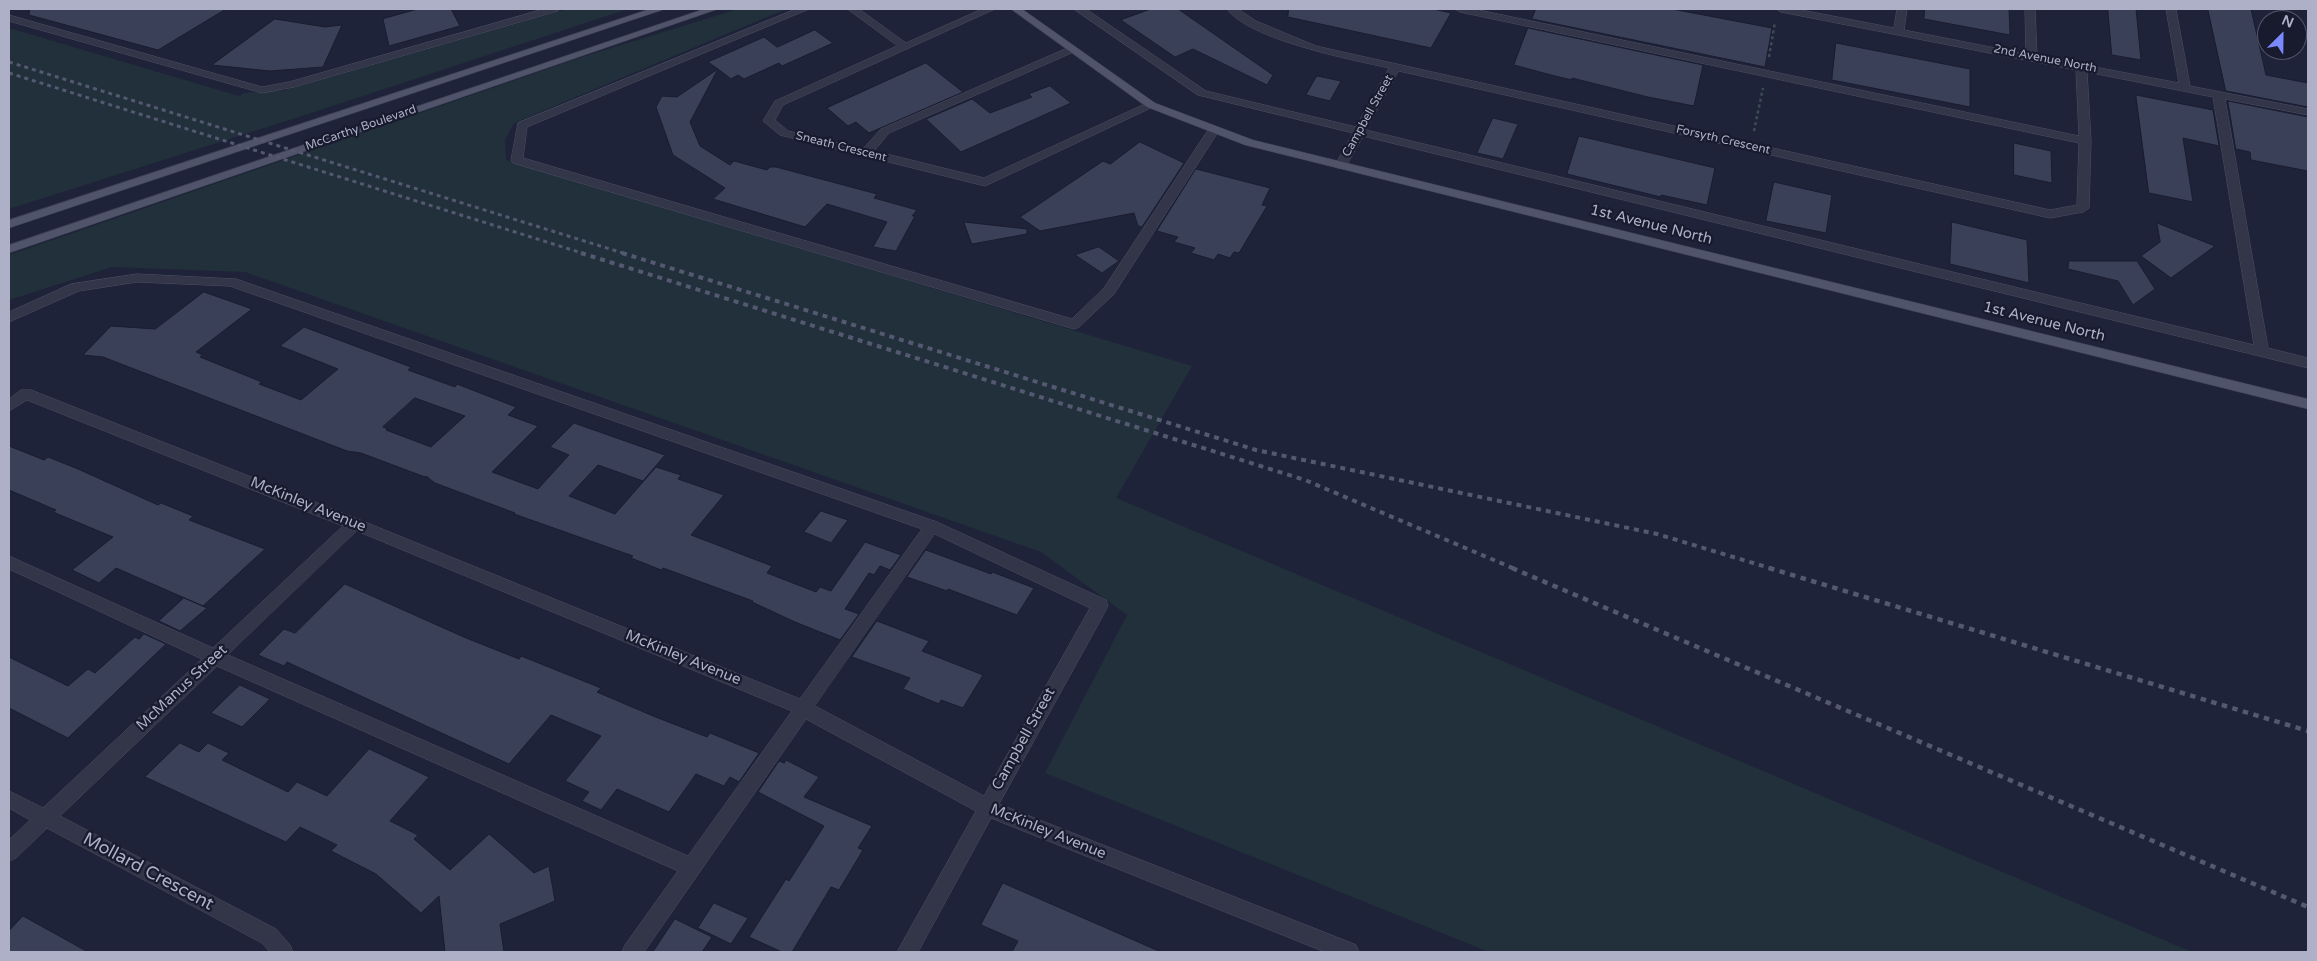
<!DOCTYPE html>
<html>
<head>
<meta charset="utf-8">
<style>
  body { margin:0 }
  #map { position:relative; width:2317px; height:961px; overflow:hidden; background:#1f2339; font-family:"Varela Round",sans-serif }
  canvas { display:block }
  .frame { position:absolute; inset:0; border:10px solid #adb0c6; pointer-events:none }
  .north { position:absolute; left:2257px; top:10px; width:50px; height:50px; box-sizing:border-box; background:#181b2e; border:1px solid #54576b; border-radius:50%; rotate:23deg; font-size:14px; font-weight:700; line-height:20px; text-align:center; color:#adb0c6 }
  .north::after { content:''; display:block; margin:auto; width:18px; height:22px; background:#7a89fe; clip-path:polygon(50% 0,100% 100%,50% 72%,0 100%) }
</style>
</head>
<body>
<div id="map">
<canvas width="2317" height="961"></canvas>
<div class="frame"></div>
<div class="north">N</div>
</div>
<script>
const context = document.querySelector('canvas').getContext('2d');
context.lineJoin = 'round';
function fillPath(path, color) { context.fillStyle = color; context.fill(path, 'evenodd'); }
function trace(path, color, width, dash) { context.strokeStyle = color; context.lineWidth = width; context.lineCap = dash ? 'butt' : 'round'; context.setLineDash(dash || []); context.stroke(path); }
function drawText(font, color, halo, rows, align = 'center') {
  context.font = font + ' "Varela Round",sans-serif'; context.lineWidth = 4.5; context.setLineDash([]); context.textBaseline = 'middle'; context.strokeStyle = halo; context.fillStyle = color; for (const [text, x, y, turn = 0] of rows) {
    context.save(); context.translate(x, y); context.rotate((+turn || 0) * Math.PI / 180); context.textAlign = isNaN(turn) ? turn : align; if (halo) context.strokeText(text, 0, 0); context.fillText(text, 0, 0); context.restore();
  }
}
fillPath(new Path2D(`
  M568,9H628L305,115L9,209V28L239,96L244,93L285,90Z
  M738,9H786L514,123L505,140L506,160L1192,366L1116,498L2192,952H1489L1045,773L1127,615L1041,552L245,272L112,267L9,300V255L582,57Z`), '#21303a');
const building = new Path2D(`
  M30,9H226L158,50L29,15Z
  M418,9H451L460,26L389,46L383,19Z
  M1151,9H1178L1273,75L1267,85L1193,49L1175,57L1121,20Z
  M1289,9H1433L1451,13L1431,48L1288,17Z
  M1536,9H1672L1772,28L1765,67L1532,19Z
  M1925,9H2009L2010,35L1924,19Z
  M2108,9H2136L2141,60L2112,55Z
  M2208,9H2251L2266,75L2308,83V107L2226,91Z
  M275,19L325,27L342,25L323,67L270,71L212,65Z
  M1528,28L1703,65L1694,106L1648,97L1572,78V80L1551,75L1514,65Z
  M815,30L833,43L782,66L779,63L744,79L738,75L731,79L718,69L690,122L700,146L730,165L734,161L767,170L770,167H776L877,194L874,198L917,210L912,216H915L896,251L873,247L887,222L827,204L805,227L713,199L725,188L673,155L656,107L662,96L677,97L718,69L708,62L764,37L777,47Z
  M1836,43L1970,69V107L1832,80Z
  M926,63L963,92L869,133L856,122L848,126L827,108Z
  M1317,76L1341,81L1330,101L1306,95Z
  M1050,86L1071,103L961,152L926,119L972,99L990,113L1032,97L1029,94Z
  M2136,95L2213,110L2219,146L2183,138L2193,202L2149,193Z
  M2228,101L2308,117V171L2251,160L2250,152L2236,149Z
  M1493,118L1518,124L1503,159L1477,153Z
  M1579,136L1715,168L1707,205L1661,195V197L1567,174Z
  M1140,142L1184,163L1142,227L1138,226L1134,213L1040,231L1020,217L1103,161L1110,164Z
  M2014,143L2051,151L2052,183L2014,175Z
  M1196,169L1270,188L1262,205L1267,206L1239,253L1234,252L1230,258L1218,254L1214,260L1191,253L1195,248L1174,242L1178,237L1157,231Z
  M1774,182L1832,195L1826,233L1766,221Z
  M964,222L1027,229V234L972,244Z
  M1952,222L2027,240L2029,283L1950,264Z
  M2157,223L2215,246L2171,278L2141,256L2160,242Z
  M1099,247L1119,261L1102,273L1075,255Z
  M2069,261H2137L2155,289L2133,305L2118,281L2068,269Z
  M204,292L252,309L196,352L203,355L200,357L262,382L259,384L301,400L338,369L280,346L304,327L411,367L408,370L455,387L457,384L516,407L508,415L538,426L492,472L538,489L569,455L550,447L574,423L665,455L643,481L598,465L569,496L615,514L656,467L681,475L678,479L724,495L691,535L772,566L767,573L816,592L820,587L831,591L865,542L901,555L890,570L880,566L874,575L869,573L845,609L859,614L840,640L795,622L752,602L753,601L663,568L661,570L631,558L633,556L514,514L515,513L435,483L426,476L425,477L361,453L347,451L103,357L83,355L111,326L155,329ZM415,398L465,416L431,447L386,430L388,429L383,427Z
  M9,446L44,460L48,457L78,469L158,505L161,503L193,516L189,520L265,549L203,606L116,568L99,583L72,570L113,537L53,512L56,510L9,490Z
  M821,511L848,520L831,543L804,532Z
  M926,550L991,574L992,572L1034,588L1017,615L948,589L947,591L907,577Z
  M345,584L466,638L519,659L521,656L601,688L597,692L653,716L707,737L710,733L759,753L739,782L730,777L724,786L696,774L669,812L617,789L601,810L582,801L589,792L565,781L601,736L551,715L509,764L287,662L284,666L258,655L284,629L295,633Z
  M184,598L207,608L180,631L159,621Z
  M877,621L929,641L922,651L983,675L963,708L941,700L939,704L903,689L910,678L852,657Z
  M144,634L166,644L68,738L9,708V657L68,686L88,669L95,673L135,637L139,639Z
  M240,685L270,699L242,727L211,713Z
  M180,743L199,752L208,743L229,753L222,760L288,792L297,782L327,796L369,749L429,777L390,821L418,835L414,839L450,870L489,834L534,873L549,866L555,901L500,924L504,952H445L439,896L421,913L376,874L331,851L337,845L300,827L286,842L145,777Z
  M786,760L819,777L804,797L872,826L858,848L863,850L839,890L831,887L792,952H782L749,937L786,879L789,881L824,826L758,792L779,761L784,763Z
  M1003,883L1097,924L1161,952H1012L1018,941L981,925Z
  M714,903L748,918L731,944L698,928Z
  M23,916L88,952H9V931Z
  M675,919L712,937L702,952H653Z`);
fillPath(building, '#3b4059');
trace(building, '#1a1d30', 1);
const minor = new Path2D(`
  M544,9H559L558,11L294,87L262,93L9,21V15L262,87L289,82Z
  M796,9H809L527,127L523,158L1072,319L1104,288L1210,127H1218L1220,129L1114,294L1079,327L1074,329L513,163L511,160L518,123Z
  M848,9H859L906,43L982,9H995L783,105L775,120L788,131L863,149L881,129L1072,46L1076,47V51L889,133L874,151L984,178L1147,103L1151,102L1157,105L985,186L780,135L763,121L775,101L897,46Z
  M1074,9H1086L1206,91L1356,127L1389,68C1352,60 1248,39 1227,9H1238L1256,21L1316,46L2050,210L2077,205L2079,143L1460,12L1455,9H1474L2079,136L2076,70L1781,12L1776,9H1796L1894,28L1897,9H1907L1904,30L2026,54L2025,9H2035L2037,56L2179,83L2166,9H2176L2190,86L2308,109V115L2225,99L2268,348L2308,358V368L1363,136L1345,168H1337L1335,165L1353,133L1198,95ZM1399,71L2050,218L2083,212L2089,208L2091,141L2087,72L2213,97L2254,345L1366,130Z
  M137,274L236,279L937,522L1106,600L1108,605L1106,610L999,804L1349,942L1356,945L1359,952H1325L991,818L918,952H897L976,811L806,719L644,952H622L625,945L678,871L217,666L60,816L276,929L290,945L293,952H270L262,943L47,828L16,858L9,861V840L30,820L9,808V791L43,808L202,659L9,569V556L213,648L343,526L27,400L9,411V399L21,390H31L360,520L800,699L922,529L230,286L137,282L79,291L9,322V312L71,284ZM357,531L792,711L688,856L228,655ZM935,534L1090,608L984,796L815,706Z`);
const major = new Path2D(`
  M650,9H665L9,228V220Z
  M704,9H718L9,253V245Z
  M1011,9H1022L1155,103L1253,140L2308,399V409L1245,145L1147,107Z`);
trace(minor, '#4d5064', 1);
trace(major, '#3c3f53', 1);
trace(new Path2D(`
  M1769,57L1775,22
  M1754,131L1763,88`), '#3c4c55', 2.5, [3, 3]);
fillPath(minor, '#333649');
fillPath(major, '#50546a');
trace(new Path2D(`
  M9,62L626,254
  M9,73L585,254`), '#545871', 3, [4, 4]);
trace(new Path2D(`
  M581,253L1305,480L1515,569
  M622,253L1256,450L1657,534L1773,569`), '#545871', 4, [5, 5]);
trace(new Path2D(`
  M1512,568L2308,907
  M1769,568L2308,731`), '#545871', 4.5, [5.5, 5.5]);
drawText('12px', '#adb0c6', '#181b2e', [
  ["2nd Avenue North",2045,59,11],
  ["Campbell Street",1368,116,-61],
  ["McCarthy Boulevard",361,128,-19],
  ["Forsyth Crescent",1723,140,13],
  ["Sneath Crescent",841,147,14]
]);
drawText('15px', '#adb0c6', '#181b2e', [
  ["1st Avenue North",1651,225,14],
  ["1st Avenue North",2044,322,14],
  ["McKinley Avenue",308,505,22],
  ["McKinley Avenue",683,658,22],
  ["McManus Street",182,688,-43],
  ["Campbell Street",1024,739,-61],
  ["McKinley Avenue",1048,832,22]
]);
drawText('18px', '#adb0c6', '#181b2e', [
  ["Mollard Crescent",148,872,28]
]);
</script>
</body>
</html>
